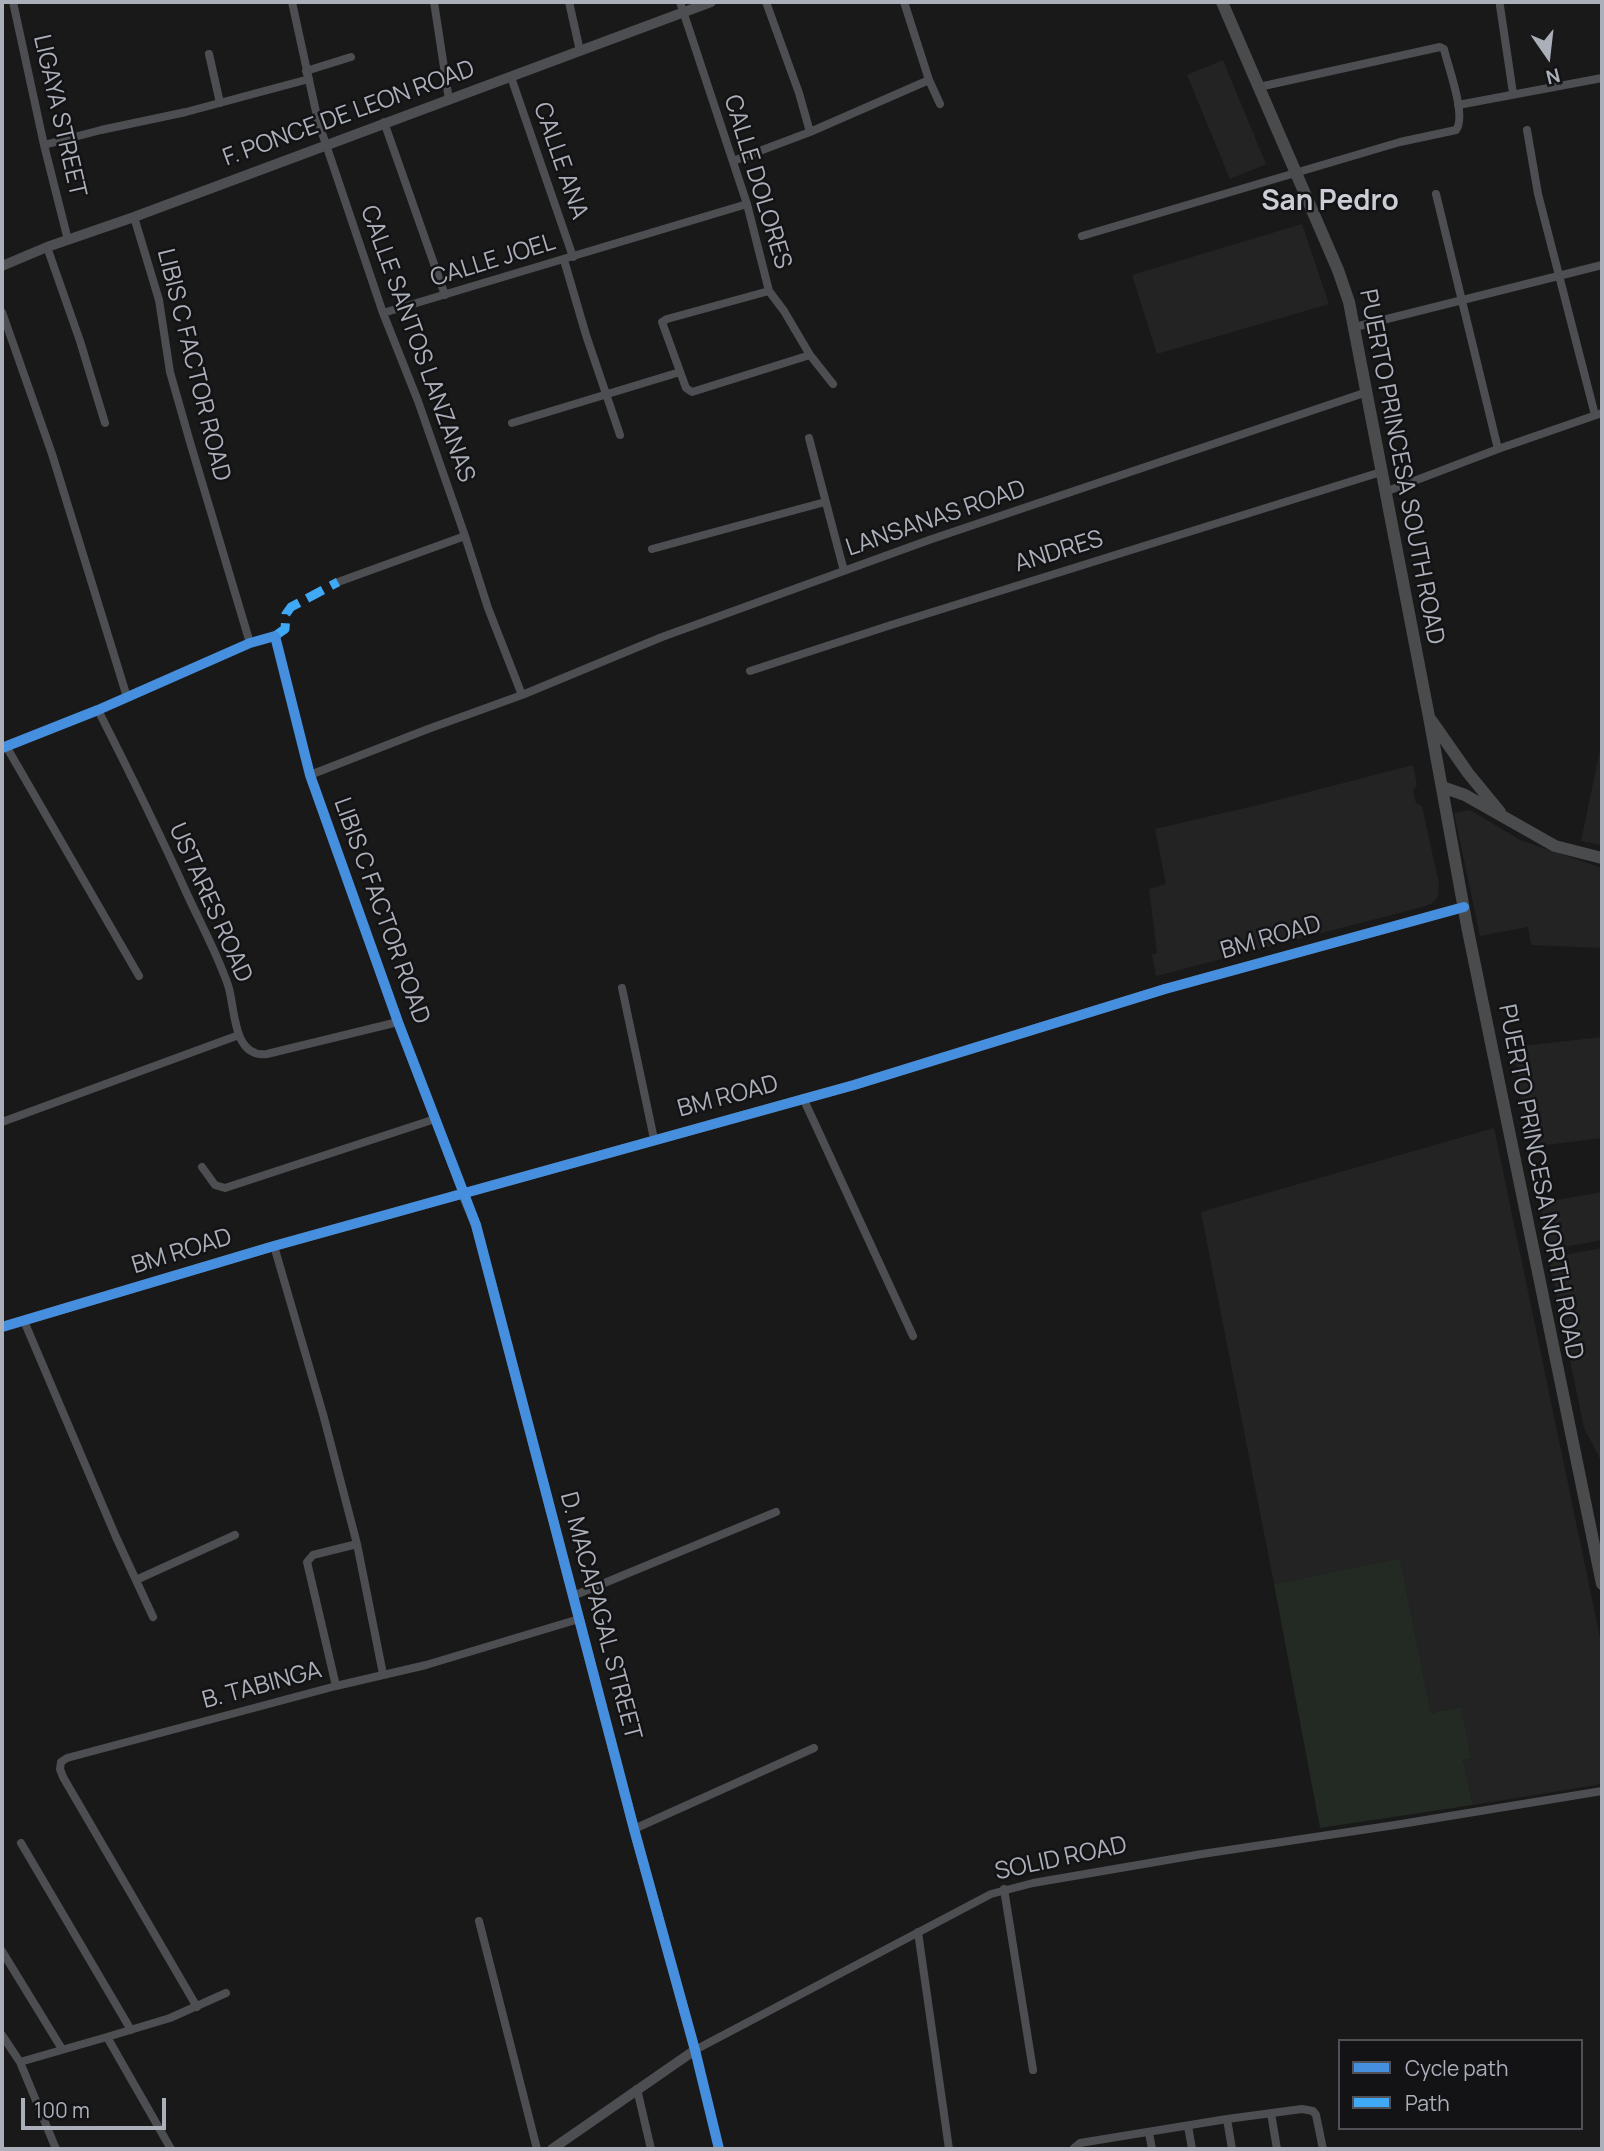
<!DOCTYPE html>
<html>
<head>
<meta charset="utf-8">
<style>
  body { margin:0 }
  #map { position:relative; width:1604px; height:2151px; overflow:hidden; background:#191919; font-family:Manrope,sans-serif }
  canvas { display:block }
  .frame { position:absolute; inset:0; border:4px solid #abafb9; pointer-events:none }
  .legend { position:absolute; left:1338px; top:2039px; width:245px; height:91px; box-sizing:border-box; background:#131315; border:2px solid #505157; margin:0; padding:9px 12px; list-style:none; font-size:21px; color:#abafb9 }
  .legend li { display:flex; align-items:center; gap:14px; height:35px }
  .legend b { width:35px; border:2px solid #505157 }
  .north { position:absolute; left:1513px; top:21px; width:70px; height:70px; -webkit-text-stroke:5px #131315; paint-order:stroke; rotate:166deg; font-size:19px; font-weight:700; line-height:28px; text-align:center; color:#abafb9 }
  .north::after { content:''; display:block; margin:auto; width:24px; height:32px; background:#abafb9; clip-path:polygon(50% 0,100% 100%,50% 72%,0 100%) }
  .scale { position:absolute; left:21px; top:2098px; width:145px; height:32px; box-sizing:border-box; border:4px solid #abafb9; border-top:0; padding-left:9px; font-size:21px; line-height:24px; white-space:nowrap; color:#abafb9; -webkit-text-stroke:5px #131315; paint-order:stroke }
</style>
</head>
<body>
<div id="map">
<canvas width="1604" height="2151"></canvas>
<div class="frame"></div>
<ul class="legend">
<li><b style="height:9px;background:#468fdf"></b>Cycle path</li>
<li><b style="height:9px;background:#3fa9f5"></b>Path</li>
</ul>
<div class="north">N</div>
<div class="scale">100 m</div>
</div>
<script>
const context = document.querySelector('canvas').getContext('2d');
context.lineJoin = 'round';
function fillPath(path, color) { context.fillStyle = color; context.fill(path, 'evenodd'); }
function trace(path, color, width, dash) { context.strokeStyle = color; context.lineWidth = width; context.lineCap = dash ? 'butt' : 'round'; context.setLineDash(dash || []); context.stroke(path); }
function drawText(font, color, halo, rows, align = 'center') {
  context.font = font + ' Manrope,sans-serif'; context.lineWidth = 5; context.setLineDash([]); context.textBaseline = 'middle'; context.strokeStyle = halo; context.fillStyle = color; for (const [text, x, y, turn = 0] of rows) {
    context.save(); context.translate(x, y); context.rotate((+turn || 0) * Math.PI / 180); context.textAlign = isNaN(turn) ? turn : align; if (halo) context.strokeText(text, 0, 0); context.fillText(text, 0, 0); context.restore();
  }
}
fillPath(new Path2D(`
  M1223,60L1266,164L1230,179L1187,75Z
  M1302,224L1329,304L1157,354L1132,275Z
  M1602,740V845L1581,841Z
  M1413,765L1417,785L1413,791L1416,803L1422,806L1439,884L1438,896L1434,902L1426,906L1156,976L1152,955L1157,953L1149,889L1166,884L1155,829L1258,805Z
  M1470,810L1520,840L1602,868V948L1531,945L1528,927L1480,936L1454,813Z
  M1602,1037V1138L1530,1147L1513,1047Z
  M1494,1128L1602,1647V1784L1473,1805L1463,1760L1471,1758L1460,1707L1431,1713L1400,1558L1274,1584L1201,1212Z
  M1602,1192V1240L1548,1250L1540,1203Z
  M1602,1248V1471L1600,1459L1584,1428L1549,1258Z`), '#232324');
fillPath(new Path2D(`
  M1400,1558L1431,1713L1461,1707L1471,1758L1463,1760L1473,1805L1320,1828L1274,1584Z`), '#232923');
trace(new Path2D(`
  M13,2L44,145L68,240
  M292,2L318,121L383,313L418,401L465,536L488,608L522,695
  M434,2L449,100
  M569,2L580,51
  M680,2L747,204L769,291L784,311L810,355L833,384
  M766,2L799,93L810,132
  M904,2L929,80L940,104
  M1500,6L1513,93
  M209,54L220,103
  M511,77L573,257
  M1458,105L1602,78
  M384,122L445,295
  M1527,130L1538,194L1595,415
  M44,145L101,130L186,112L309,79L306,71L351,57
  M733,161L810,132L929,80
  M1436,194L1498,449
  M134,217L159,300L170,372L190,442L250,643
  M1082,236L1400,142L1456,130C1467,116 1448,67 1444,49L1440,47L1259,87
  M47,247L80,341L105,423
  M564,260L586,335L620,435
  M769,291L667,319L662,322L686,388L692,392L810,355
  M2,312L52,454L127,697
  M383,313L747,204
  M1355,327L1602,265
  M512,423L680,372
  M809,438L844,571
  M1385,492L1498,449L1602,413
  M652,549L825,502
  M338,582L465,536
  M750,671L891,625L1381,472
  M98,710C129,771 159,832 187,894C199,920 213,946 223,972C226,979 229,986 230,993C235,1015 235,1058 267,1054L398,1022
  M6,746L139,976
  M2,748L98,710L250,643L275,636L310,775L398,1022L463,1194
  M310,775L428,729L522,695L662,637L929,540L1367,392
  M622,988L654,1139
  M803,1098L913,1336
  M2,1122L239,1035
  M202,1167L215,1185L225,1188L435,1119
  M274,1246L323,1414L357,1544L383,1674
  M24,1321L116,1537L153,1617
  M136,1580L235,1535
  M573,1596L776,1512
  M336,1686L307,1562L313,1555L357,1544
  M634,1829L814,1748
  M21,1843L131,2030
  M1004,1889L1033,2070
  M479,1921L537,2149
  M918,1932L949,2149
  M2,1951L62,2049
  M197,2007L63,1777L60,1769L61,1762L67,1758L336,1686L426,1665L579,1619
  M2,2035L20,2062L56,2149
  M107,2037L170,2018L226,1993
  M20,2062L107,2037L171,2149
  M637,2089L651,2149
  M1271,2113L1277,2149
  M1227,2119L1232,2149
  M1188,2126L1192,2149
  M1149,2133L1152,2149
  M719,2149L695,2050L991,1894L1033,1883L1202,1854L1395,1825L1602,1791
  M1073,2149L1080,2143L1227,2119L1302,2109L1313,2111L1316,2115L1323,2149`), '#4d4e51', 8);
trace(new Path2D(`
  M2,266L47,247L134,217L711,2
  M463,1194L476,1225L634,1829L695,2050L552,2149
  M2,1327L274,1246L854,1085L1165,989L1464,907`), '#4d4e51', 10);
trace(new Path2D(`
  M1222,2L1338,270L1349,302L1429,717L1467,926L1602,1584
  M1431,720L1468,773L1500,812
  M1442,787L1465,795L1555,846L1602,858`), '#4a4b4d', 12);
trace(new Path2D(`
  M275,636L285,629L286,614L291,607L338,582`), '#3fa9f5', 9, [18, 9]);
trace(new Path2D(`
  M2,748L98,710L250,643L275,636L310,775L398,1022L476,1225L634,1829L695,2050L719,2149
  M2,1327L274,1246L854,1085L1165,989L1464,907`), '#468fdf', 10);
drawText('24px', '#abafb9', '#131315', [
  ["F. PONCE DE LEON ROAD",349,114,-20],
  ["LIGAYA STREET",59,116,77],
  ["CALLE ANA",560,161,71],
  ["CALLE DOLORES",757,182,73],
  ["CALLE JOEL",493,261,-17],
  ["CALLE SANTOS LANZANAS",417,344,70],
  ["LIBIS C FACTOR ROAD",193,365,76],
  ["PUERTO PRINCESA SOUTH ROAD",1401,467,79],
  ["LANSANAS ROAD",936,519,-19],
  ["ANDRES",1059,552,-17],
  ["USTARES ROAD",210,903,66],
  ["LIBIS C FACTOR ROAD",381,911,70],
  ["BM ROAD",1271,938,-16],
  ["BM ROAD",728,1097,-15],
  ["PUERTO PRINCESA NORTH ROAD",1540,1182,79],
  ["BM ROAD",182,1252,-17],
  ["D. MACAPAGAL STREET",600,1616,75],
  ["B. TABINGA",262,1686,-15],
  ["SOLID ROAD",1061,1859,-12]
]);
drawText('bold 28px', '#cbced5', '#131315', [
  ["San Pedro",1330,202]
]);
</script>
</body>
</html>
